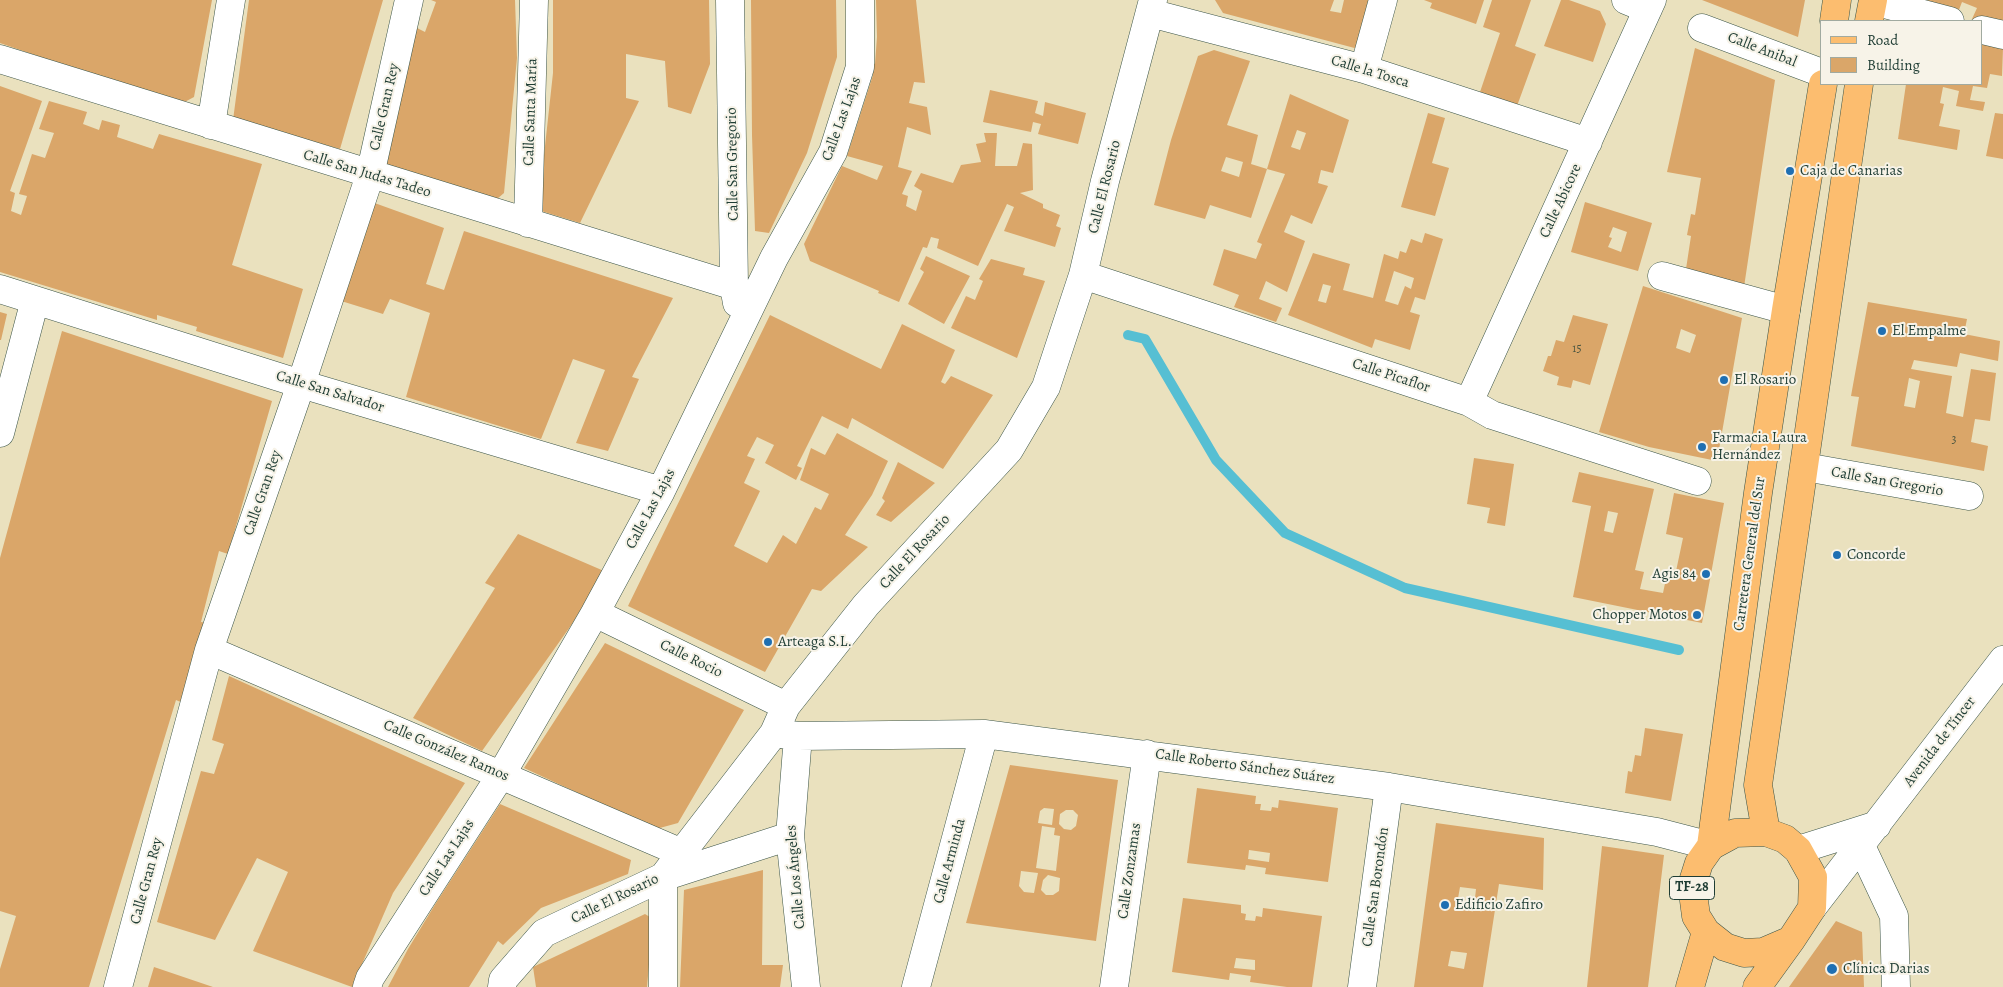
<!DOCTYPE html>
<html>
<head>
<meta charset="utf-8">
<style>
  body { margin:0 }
  #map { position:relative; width:2003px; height:987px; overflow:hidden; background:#eae1be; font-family:Alegreya,serif }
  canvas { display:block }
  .legend { position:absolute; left:1820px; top:20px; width:162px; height:65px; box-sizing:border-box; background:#f7f3e8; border:1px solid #a1aaa0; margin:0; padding:6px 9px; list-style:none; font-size:15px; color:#1f3d34 }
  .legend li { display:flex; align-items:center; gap:10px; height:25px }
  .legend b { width:25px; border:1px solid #a1aaa0 }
</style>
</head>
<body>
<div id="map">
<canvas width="2003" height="987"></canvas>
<ul class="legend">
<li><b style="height:6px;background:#fcbd6f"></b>Road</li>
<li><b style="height:14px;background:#daa669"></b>Building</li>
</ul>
</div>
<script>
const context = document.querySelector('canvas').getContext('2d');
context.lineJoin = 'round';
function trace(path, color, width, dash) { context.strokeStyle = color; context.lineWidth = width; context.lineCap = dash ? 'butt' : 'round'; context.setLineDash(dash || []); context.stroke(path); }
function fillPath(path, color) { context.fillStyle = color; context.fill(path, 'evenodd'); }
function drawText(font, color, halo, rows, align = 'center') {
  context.font = font + ' Alegreya,serif'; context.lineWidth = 4; context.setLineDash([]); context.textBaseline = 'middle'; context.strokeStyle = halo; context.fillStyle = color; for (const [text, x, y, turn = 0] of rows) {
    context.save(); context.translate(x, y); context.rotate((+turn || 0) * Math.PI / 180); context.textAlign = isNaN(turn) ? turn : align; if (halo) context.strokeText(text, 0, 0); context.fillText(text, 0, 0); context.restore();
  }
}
trace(new Path2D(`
  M1128,335L1145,339L1216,460L1285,533L1405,588L1679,650`), '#56bfd3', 10);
fillPath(new Path2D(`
  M0,0H212L194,97L179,105L0,43Z
  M249,0H383L340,149L233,120Z
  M431,0H515L517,58L504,193L497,199L388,166L380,152L417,28L425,32L436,2Z
  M553,0H709L710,64L691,114L668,107L665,61L626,54V98L639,101L580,223L538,210L553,73Z
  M751,0H836L837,57L807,153L769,233L755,231L752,135Z
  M876,0H916L925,83L914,82L909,103L927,107L931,135L907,127L898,167L912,171L902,194L908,196L906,206L916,211L922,191L914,186L921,173L953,183L961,165L981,162L976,144L986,142L984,133H997L995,166H1017L1023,143L1032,144L1033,190L1020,193L1043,204V208L1060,215L1056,226L1061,228L1055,247L1004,231L1014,207L1007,204L978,266L937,248L939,239L931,237L927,248L923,247L899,302L878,293L879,291L810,261L804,244L842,166L877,180L883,166L847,156L873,75L868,73L871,62L875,64L877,37Z
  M1215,0H1334L1330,11L1341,13L1344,0H1376L1362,50L1223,13Z
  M1424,0H1484L1476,24L1430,8L1432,3Z
  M1492,0H1531L1515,46L1536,54L1517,106L1480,92L1500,33L1483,27Z
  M1561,0H1569L1600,11L1606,24L1593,62L1544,46Z
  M1702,0H1805L1798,37Z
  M1920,0H2003V27L1972,19L1977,8L1962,2L1957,15Z
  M1982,42L2003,48L2002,76L1990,74L1987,88L1973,86L1970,100L1985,102L1983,111L1956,106L1959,91L1943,87L1940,103L1944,104L1939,126L1960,130L1957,150L1898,139L1906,84H1982Z
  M1695,48L1775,80L1744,287L1686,269L1691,236L1687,235L1691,214L1695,215L1701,178L1667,172Z
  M1214,50L1250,61L1227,125L1258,135L1251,164L1267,169L1251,218L1210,205L1205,219L1154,205L1171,140L1198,56ZM1226,157L1243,162L1239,177L1221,171Z
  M0,86L42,101L10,191L15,193L11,211L21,215L27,196L19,194L32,154L45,158L54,133L39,129L49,101L87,112L83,124L99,130L102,120L120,125L117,137L153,149L159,134L262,164L232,265L303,289L283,358L196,331L197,327L157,315V320L0,272Z
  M990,90L1038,101L1035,113L1043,116L1045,102L1086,113L1078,144L1038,134L1041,124L1033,122L1031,132L983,122Z
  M1290,94L1349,120L1333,173L1321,170L1318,183L1328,186L1312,224L1291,215L1284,232L1305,241L1287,292L1266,281L1259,299L1282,308L1276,322L1234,307L1239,295L1213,285L1224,249L1256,259L1262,244L1257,242L1285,174L1267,169ZM1297,130L1306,133L1300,150L1291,147Z
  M1428,113L1445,118L1432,163L1449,168L1435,216L1401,207Z
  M1995,113L2003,114V159L1986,156Z
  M369,201L444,228L426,284L444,290L464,231L673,298L632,377L639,379L608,451L576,443L605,370L573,359L541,439L406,397L430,313L390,299L383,314L338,300Z
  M1585,202L1652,223L1638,271L1571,252ZM1613,227L1627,232L1621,252L1608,247L1612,238L1609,237Z
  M1425,233L1443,239L1425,300L1415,297L1410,312L1420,315L1410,350L1375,339L1372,348L1288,315L1313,253L1350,264L1343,290L1373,298L1384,254L1398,259L1400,251L1406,253L1411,239L1422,243ZM1394,271L1414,278L1411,289L1405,286L1398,305L1385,301ZM1323,284L1331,286L1326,303L1318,301Z
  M926,256L970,276L944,324L908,304L924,272L920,269Z
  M991,259L1025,268L1023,275L1045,281L1017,358L951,328L966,296L975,300L983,281L979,279Z
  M1643,286L1742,318L1717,461L1649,447L1599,432ZM1681,329L1696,335L1690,353L1676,348Z
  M1868,302L1967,319L1964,334L2000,341L1998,361L1960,353L1957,367L1914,360L1911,369L1952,376L1946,413L1963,417L1971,369L1996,373L1990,421L1975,419L1971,442L1988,446L1984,471L1851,446L1859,397L1851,396ZM1909,378L1920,381L1915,408L1904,406Z
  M0,312L7,314L1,340H0Z
  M770,315L881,369L902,324L955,350L941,382L945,384L951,376L993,395L943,469L852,418L848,429L822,416L797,466L802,468L796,480L765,463L774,445L757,437L747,456L755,459L744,483L760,491L734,546L767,563L783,535L796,544L815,507L821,510L829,494L800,480L811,448L825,455L837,433L888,461L872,495L845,535L868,547L821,591L812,589L765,672L628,606Z
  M1573,315L1608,324L1590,385L1573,380L1571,388L1557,385L1559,377L1543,371L1548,356H1551L1556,340L1564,342Z
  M62,331L272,401L228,554L219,551L201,622L208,623L185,704L176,700L89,987H0V969L16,916L0,911V558Z
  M1474,458L1514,464L1505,526L1487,523L1490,508L1467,504Z
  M898,462L935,483L891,522L876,515L885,501L882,498Z
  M1579,472L1654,489L1635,570L1644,572L1640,589L1663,593L1667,574L1675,576L1683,538L1666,534L1674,493L1724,503L1702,623L1573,597L1591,506L1572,502ZM1608,511L1618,513L1613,533L1604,531Z
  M518,534L604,571L572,624L482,751L413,718L495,588L485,583Z
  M605,643L744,710L678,823L656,829L524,768Z
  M229,676L465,783L393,893L352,987L253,951L288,872L257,858L215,940L157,922L201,771L214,774L224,744L212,740Z
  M1645,728L1683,734L1671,801L1625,793L1628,771L1632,772L1635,755L1641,756Z
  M1010,765L1118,780L1096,941L966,923ZM1044,808L1054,809L1052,825L1038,823L1040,811ZM1066,810H1073L1078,815L1076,826L1071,830L1064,829L1059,824L1060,814ZM1042,826L1055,828L1054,835L1060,836L1056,871L1036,868ZM1021,871L1038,873L1034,893L1024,892L1019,886ZM1048,875L1060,878L1059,891L1053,895H1046L1041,890L1043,880Z
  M1197,788L1256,796L1255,804H1261L1260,810L1271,811L1272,807L1278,808L1279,800L1338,808L1328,882L1265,874L1266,868L1246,865L1245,870L1187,863ZM1249,850L1270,853L1269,862L1248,859Z
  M500,804L631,860L628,874L541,908L503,945L498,941L469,987H388L408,949L436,903Z
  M1436,823L1544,838L1543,890L1499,884L1483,987H1414ZM1460,887L1476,889L1474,907L1457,904ZM1451,951L1467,953L1464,969L1448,966Z
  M1602,846L1664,855L1648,987H1587Z
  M763,870L762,965H783L780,987H680L684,890Z
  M1183,898L1241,905V913L1246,914L1245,920L1255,921L1256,916L1262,917L1263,908L1322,916L1312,987H1287L1250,982L1251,976L1230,973L1229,980L1172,972ZM1236,958L1255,960V970L1234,968Z
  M645,914L653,919L647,987H536L533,967Z
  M1836,921L1862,932L1864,987H1789Z
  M154,967L213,987H148Z`), '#daa669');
const minor = new Path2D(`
  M730,0L734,286L737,303
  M1626,0L1648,9
  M1873,1L1950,21
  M1150,13L1364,69L1588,142
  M1702,28L1822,73
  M1982,30L2003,35
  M0,59L734,286
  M1364,69L1383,0
  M211,125L231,0
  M528,223L534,0
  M1083,275L1469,402L1492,415L1697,481
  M1662,276L1786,310
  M0,289L301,384L661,491
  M1469,402L1652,0
  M0,433L35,300
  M1805,467L1969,496
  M595,613L786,706
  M209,650L682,853
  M774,733L798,736L984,734L1389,787L1657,832L1711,846
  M798,736L790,836L806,987
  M1861,846L1894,916L1896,987
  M1798,850L1877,825
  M1812,908L2003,660
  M118,987L209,650L301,384L370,175L409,0
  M367,987L370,978L501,775L595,613L661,491L774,258L833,152L860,67V0
  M502,987L503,980L544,933L663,877L774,733L786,706L866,605L1009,450L1046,387L1083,275L1105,181L1153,0
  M663,987V877L790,836
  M916,987L984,734
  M1114,987L1147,754
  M1362,987L1389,787`);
const major = new Path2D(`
  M1834,21L1837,0
  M1869,21L1873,0
  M1766,832L1758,785L1859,84
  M1711,846L1758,493L1786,310L1823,84
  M1690,987L1706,932
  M1757,987L1791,940L1812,908L1813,877L1798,850L1785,839L1766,832L1735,833L1711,846L1699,863L1692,885L1696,916L1706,932L1725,947L1744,953L1763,952L1791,940`);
trace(minor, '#3d5649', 29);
trace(major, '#3d5649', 29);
trace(minor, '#fff', 28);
trace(major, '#fcbd6f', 28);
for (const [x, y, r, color] of [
  [1790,171,5,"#1f6fb2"],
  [1882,331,5,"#1f6fb2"],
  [1724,380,5,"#1f6fb2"],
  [1702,447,5,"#1f6fb2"],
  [1837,555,5,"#1f6fb2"],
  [1706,574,5,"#1f6fb2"],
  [1697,615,5,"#1f6fb2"],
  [768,642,5,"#1f6fb2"],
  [1445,905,5,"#1f6fb2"],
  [1832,969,6,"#1f6fb2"]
]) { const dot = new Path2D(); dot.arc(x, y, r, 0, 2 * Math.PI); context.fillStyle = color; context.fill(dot); trace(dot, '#f7f3e8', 2); }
drawText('12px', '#4e5741', null, [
  ["15",1577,349],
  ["3",1954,440]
]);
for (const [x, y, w] of [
  [1692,888,45]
]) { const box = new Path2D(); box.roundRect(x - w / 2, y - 11.5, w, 23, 4); context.fillStyle = '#f7f3e8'; context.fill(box); trace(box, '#1f3d34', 1); }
drawText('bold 14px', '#1f3d34', null, [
  ["TF-28",1692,888]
]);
drawText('15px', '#1f3d34', '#f7f3e8', [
  ["Calle Anibal",1762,50,21],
  ["Calle la Tosca",1370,72,17],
  ["Calle Gran Rey",385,107,-77],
  ["Calle Santa María",531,112,-88],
  ["Calle Las Lajas",842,119,-70],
  ["Calle San Gregorio",733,164,-91],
  ["Calle San Judas Tadeo",367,174,17],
  ["Calle El Rosario",1105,187,-76],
  ["Calle Abicore",1561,201,-65],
  ["Calle Picaflor",1391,376,18],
  ["Calle San Salvador",330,392,17],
  ["Calle San Gregorio",1887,482,10],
  ["Calle Gran Rey",263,493,-71],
  ["Calle Las Lajas",651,509,-62],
  ["Calle El Rosario",915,552,-47],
  ["Carretera General del Sur",1750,554,-82],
  ["Calle Rocio",691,659,26],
  ["Avenida de Tíncer",1940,742,-53],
  ["Calle González Ramos",446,751,23],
  ["Calle Roberto Sánchez Suárez",1245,767,8],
  ["Calle Las Lajas",447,858,-57],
  ["Calle Arminda",950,861,-75],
  ["Calle Zonzamas",1130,871,-82],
  ["Calle Los Ángeles",796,877,-95],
  ["Calle Gran Rey",147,881,-75],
  ["Calle San Borondón",1376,887,-82],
  ["Calle El Rosario",615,899,-26]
]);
drawText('15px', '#1f3d34', '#f7f3e8', [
  ["Caja de Canarias",1800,171],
  ["El Empalme",1892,331],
  ["El Rosario",1734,380],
  ["Farmacia Laura",1712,438],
  ["Hernández",1712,455],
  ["Concorde",1847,555],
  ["Agis 84",1696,574,"right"],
  ["Chopper Motos",1687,615,"right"],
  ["Arteaga S.L.",778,642],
  ["Edificio Zafiro",1455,905],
  ["Clínica Darias",1843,969]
], 'left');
</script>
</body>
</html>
